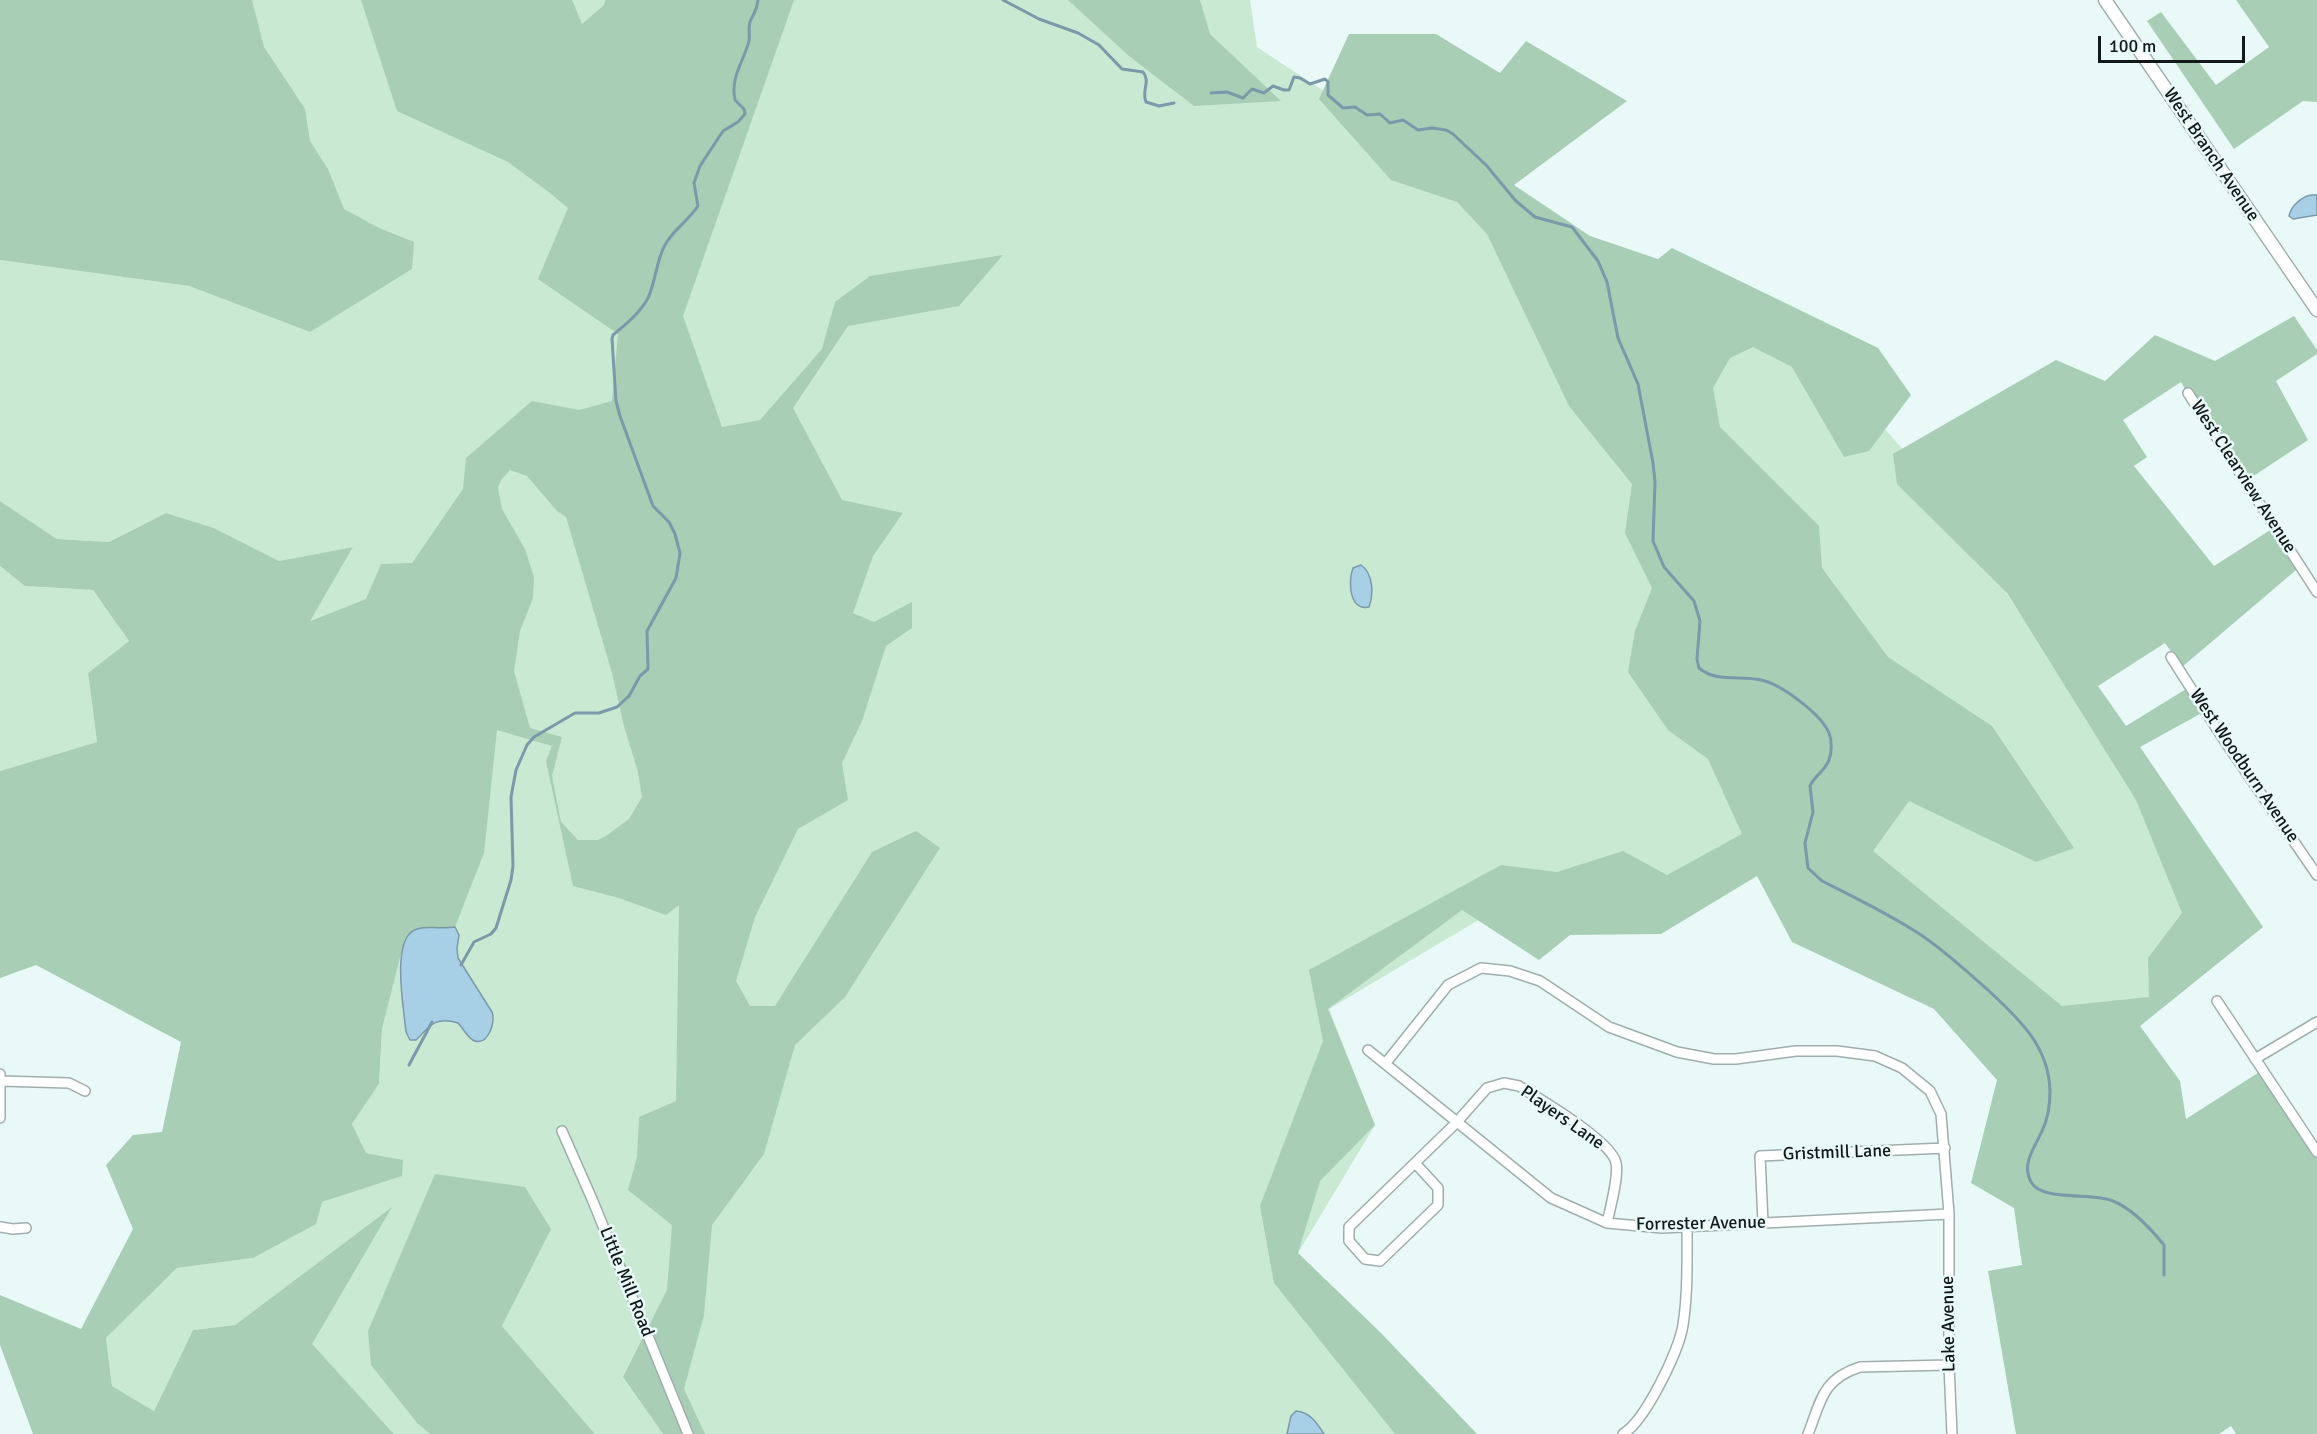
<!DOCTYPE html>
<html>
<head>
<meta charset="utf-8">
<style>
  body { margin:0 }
  #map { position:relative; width:2317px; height:1434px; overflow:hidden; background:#e9f9f8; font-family:Signika,sans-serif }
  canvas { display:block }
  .scale { position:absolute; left:2098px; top:36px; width:147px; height:27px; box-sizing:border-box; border:3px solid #131818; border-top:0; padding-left:8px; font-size:18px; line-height:21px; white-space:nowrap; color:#131818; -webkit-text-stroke:4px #e9f9f8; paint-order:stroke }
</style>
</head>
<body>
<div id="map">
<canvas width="2317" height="1434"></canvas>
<div class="scale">100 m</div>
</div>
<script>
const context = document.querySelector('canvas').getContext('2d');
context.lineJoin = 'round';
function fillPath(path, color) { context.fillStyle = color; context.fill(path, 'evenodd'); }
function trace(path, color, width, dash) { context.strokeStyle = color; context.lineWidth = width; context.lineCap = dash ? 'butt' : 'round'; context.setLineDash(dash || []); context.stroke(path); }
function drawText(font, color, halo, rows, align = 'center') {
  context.font = font + ' Signika,sans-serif'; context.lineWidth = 5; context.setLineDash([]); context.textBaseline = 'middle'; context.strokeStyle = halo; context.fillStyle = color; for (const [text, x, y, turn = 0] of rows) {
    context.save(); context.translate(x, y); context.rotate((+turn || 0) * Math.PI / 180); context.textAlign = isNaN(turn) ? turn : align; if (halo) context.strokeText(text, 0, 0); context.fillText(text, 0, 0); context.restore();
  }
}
fillPath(new Path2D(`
  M242,0H1250L1257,47L1448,173L1709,324L1830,367L1946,498L2216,922L2103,1051L1777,855L1639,911L1507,903L1329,1009L1375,1125L1298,1253L1445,1434H684L623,1377L663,1434H595L502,1326L550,1229L524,1187L418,1424L430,1434H394L311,1344L391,1208L235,1325L193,1330L154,1411L112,1386L106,1338L177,1268L253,1258L322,1202L402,1175V1160L366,1153L352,1124L379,1084L382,1029L405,937L381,564L367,599L309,621L353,547L279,561L214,528L166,513L109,542L57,539L0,501V260L189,286L310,332Z
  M0,566L25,586L93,590L129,641L88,673L97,742L0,771Z`), '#c9e9d3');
fillPath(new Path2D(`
  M0,0H252L264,47L305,109L310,141L328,169L344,209L379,228L414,242L412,269L310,332L189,286L0,260Z
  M361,0H572L582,24L604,5L605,0H794L683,316L722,427L760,420L822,349L835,302L870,276L1003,255L959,306L848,326L793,408L842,500L903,513L873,556L853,613L874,622L912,602V628L886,646L862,721L842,763L848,800L798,829L755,917L736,981L750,1006H775L872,852L916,831L940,848L845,997L795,1045L764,1154L712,1225L704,1315L684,1389L705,1434H663L623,1377L667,1290L672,1225L628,1190L637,1157L639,1117L676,1101L679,905L666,915L619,898L573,886L546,761L552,746L497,730L484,853L455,927L405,938L382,1029L379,1084L352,1124L366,1153L403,1160L402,1176L322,1202L316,1224L253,1258L177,1268L106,1338L112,1386L154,1411L193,1330L235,1325L392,1207L312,1344L394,1434H33L0,1345V1295L81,1329L133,1229L106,1165L133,1135L162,1132L181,1042L36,965L0,978V771L97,742L88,673L129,641L93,590L25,586L0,566V501L57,539L109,542L166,513L214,528L279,561L353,547L310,621L366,599L381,564L412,563L463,489L466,458L532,401L579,410L612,401L618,334L538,279L568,208L550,193L508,162L397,111ZM510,470L527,476L557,511L566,517L612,673L624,726L638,772L642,797L629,819L606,836L598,840H578L561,822L552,776L562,737L530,728L514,671L520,631L533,598L534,577L525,549L502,509L498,488L501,480Z
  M1068,0H1200L1210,34L1281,101L1194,106L1129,56Z
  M2236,0H2317V102L2303,101L2234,149L2147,21L2161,12L2216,85L2269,47Z
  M1349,34H1436L1500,73L1526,41L1627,101L1514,185L1590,236L1658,259L1672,248L1878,348L1911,395L1869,451L1844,457L1792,367L1753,347L1730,358L1713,388L1720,427L1819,526L1822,568L1888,657L1992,726L2074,848L2036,862L1909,801L1873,851L2062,1006L2149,997L2148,958L2182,913L2136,800L2007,593L1897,484L1893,454L2056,360L2105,381L2155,335L2215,361L2294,316L2317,350V354L2276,381L2308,440L2240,485L2181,382L2123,420L2147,457L2134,466L2214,566L2275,527L2302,565L2182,667L2165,643L2098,686L2126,726L2191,686L2209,709L2140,747L2263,927L2140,1026L2180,1081L2186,1119L2264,1069L2317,1147V1434H2236L2231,1426L2219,1434H2016L1988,1271L2022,1265L2014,1208L1971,1183L1997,1080L1934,1009L1792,942L1757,876L1661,934L1570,935L1539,960L1462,910L1328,1009L1375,1125L1320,1181L1298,1253L1381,1333L1477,1434H1395L1274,1283L1260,1206L1323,1041L1309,970L1501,865L1557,872L1623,851L1667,875L1742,834L1708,759L1668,730L1628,672L1635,631L1652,588L1625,533L1632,484L1569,406L1487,234L1457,202L1391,180L1319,99Z
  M435,1174L525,1187L551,1229L502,1326L595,1434H430L418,1424L371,1365L368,1331Z`), '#a8ceb5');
const water = new Path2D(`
  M2311,195H2317V215L2293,219L2289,216C2291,206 2301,197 2311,195Z
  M1361,565C1373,573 1374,594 1369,607C1349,611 1348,581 1353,568Z
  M455,927L459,935L457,948L458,958L492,1012C496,1022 488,1045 475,1041C468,1039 463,1028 458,1023C435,1016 430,1026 416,1040H410L406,1032C404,1010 390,936 417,929C428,926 443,929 455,927Z
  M1296,1411C1310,1412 1317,1423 1324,1434H1287L1291,1416Z`);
fillPath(water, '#a7d0e6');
trace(water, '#7b99a8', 1.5);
trace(new Path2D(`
  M1003,0L1039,19L1078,33L1099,45L1122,69L1143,72C1151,81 1141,92 1146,102L1159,106L1174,103
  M1211,93L1227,92L1243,98L1252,89L1264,93L1273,86L1284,90H1289L1294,77L1300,78L1310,84L1325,79L1328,82V95L1343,108L1355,107L1367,115L1380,114L1390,123L1403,120L1418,130L1432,128L1446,130L1453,134L1486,165L1516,201L1535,217L1572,227L1598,261L1607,282L1618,338L1638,384L1653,463L1655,482L1653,541L1664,567L1694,601L1700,621L1697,659L1699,668C1717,683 1740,675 1761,680C1781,684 1821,714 1829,733C1832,741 1832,752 1829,760C1825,771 1814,776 1810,786L1813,812L1805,843L1808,868L1822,881C1854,897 1887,913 1918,933C1943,949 1965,970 1988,990C2019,1019 2049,1046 2050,1091C2050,1105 2048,1119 2042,1131C2035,1147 2021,1164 2031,1182C2042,1202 2094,1192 2113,1201C2133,1209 2151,1229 2164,1245V1275
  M461,965L474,942L491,934L496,928L511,880L513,866L511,797L516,770L527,745L534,737L575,713H599L617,707L629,696L640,676L648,669L647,631L676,578L680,553L675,534L669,522L653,506L620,416L616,401L612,339L613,335C626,324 640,313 648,298C656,281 656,261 665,245C672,231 688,221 698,206L694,183L700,166L723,131L738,122L745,114L744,109L735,100C730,77 744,61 749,41C750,35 748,27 750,22C754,12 757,11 758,0
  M409,1065L432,1022`), '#7b99a8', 3);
const minor = new Path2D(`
  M2188,393L2317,592
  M2171,657L2224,740L2317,875
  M2217,1001L2317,1152
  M1368,1050L1551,1198L1607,1223L1662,1228L1949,1214
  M2255,1059L2317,1022
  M1385,1064L1448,985L1481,968L1510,971L1540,981L1609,1027L1677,1052L1714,1059H1736L1796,1051H1837L1875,1056L1902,1068L1930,1091L1941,1114L1949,1214V1365L1952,1434
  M0,1074V1118
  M1,1081L69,1083L85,1091
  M562,1131L592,1199L688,1434
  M1415,1163L1438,1188V1205L1380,1261L1365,1259L1349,1241V1227L1456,1123L1487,1088L1504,1083L1519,1086C1539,1099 1612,1141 1616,1163C1619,1176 1610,1209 1607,1223
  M1763,1223L1760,1156L1945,1148
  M0,1227L13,1229L26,1228
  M1623,1434C1645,1421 1679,1351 1683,1325C1688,1293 1687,1259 1687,1227
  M1808,1434C1821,1401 1822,1379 1860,1367L1949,1365`);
const tertiary = new Path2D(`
  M2105,0L2317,310`);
trace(minor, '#9faead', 12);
trace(tertiary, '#9faead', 15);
trace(minor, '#fff', 9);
trace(tertiary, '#fff', 12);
drawText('18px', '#131818', '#e9f9f8', [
  ["West Branch Avenue",2211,155,56],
  ["West Clearview Avenue",2243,477,57],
  ["West Woodburn Avenue",2244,766,56],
  ["Players Lane",1562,1118,35],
  ["Gristmill Lane",1837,1153,-2],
  ["Forrester Avenue",1701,1224,-1],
  ["Little Mill Road",626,1282,68],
  ["Lake Avenue",1949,1324,-91]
]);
</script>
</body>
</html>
